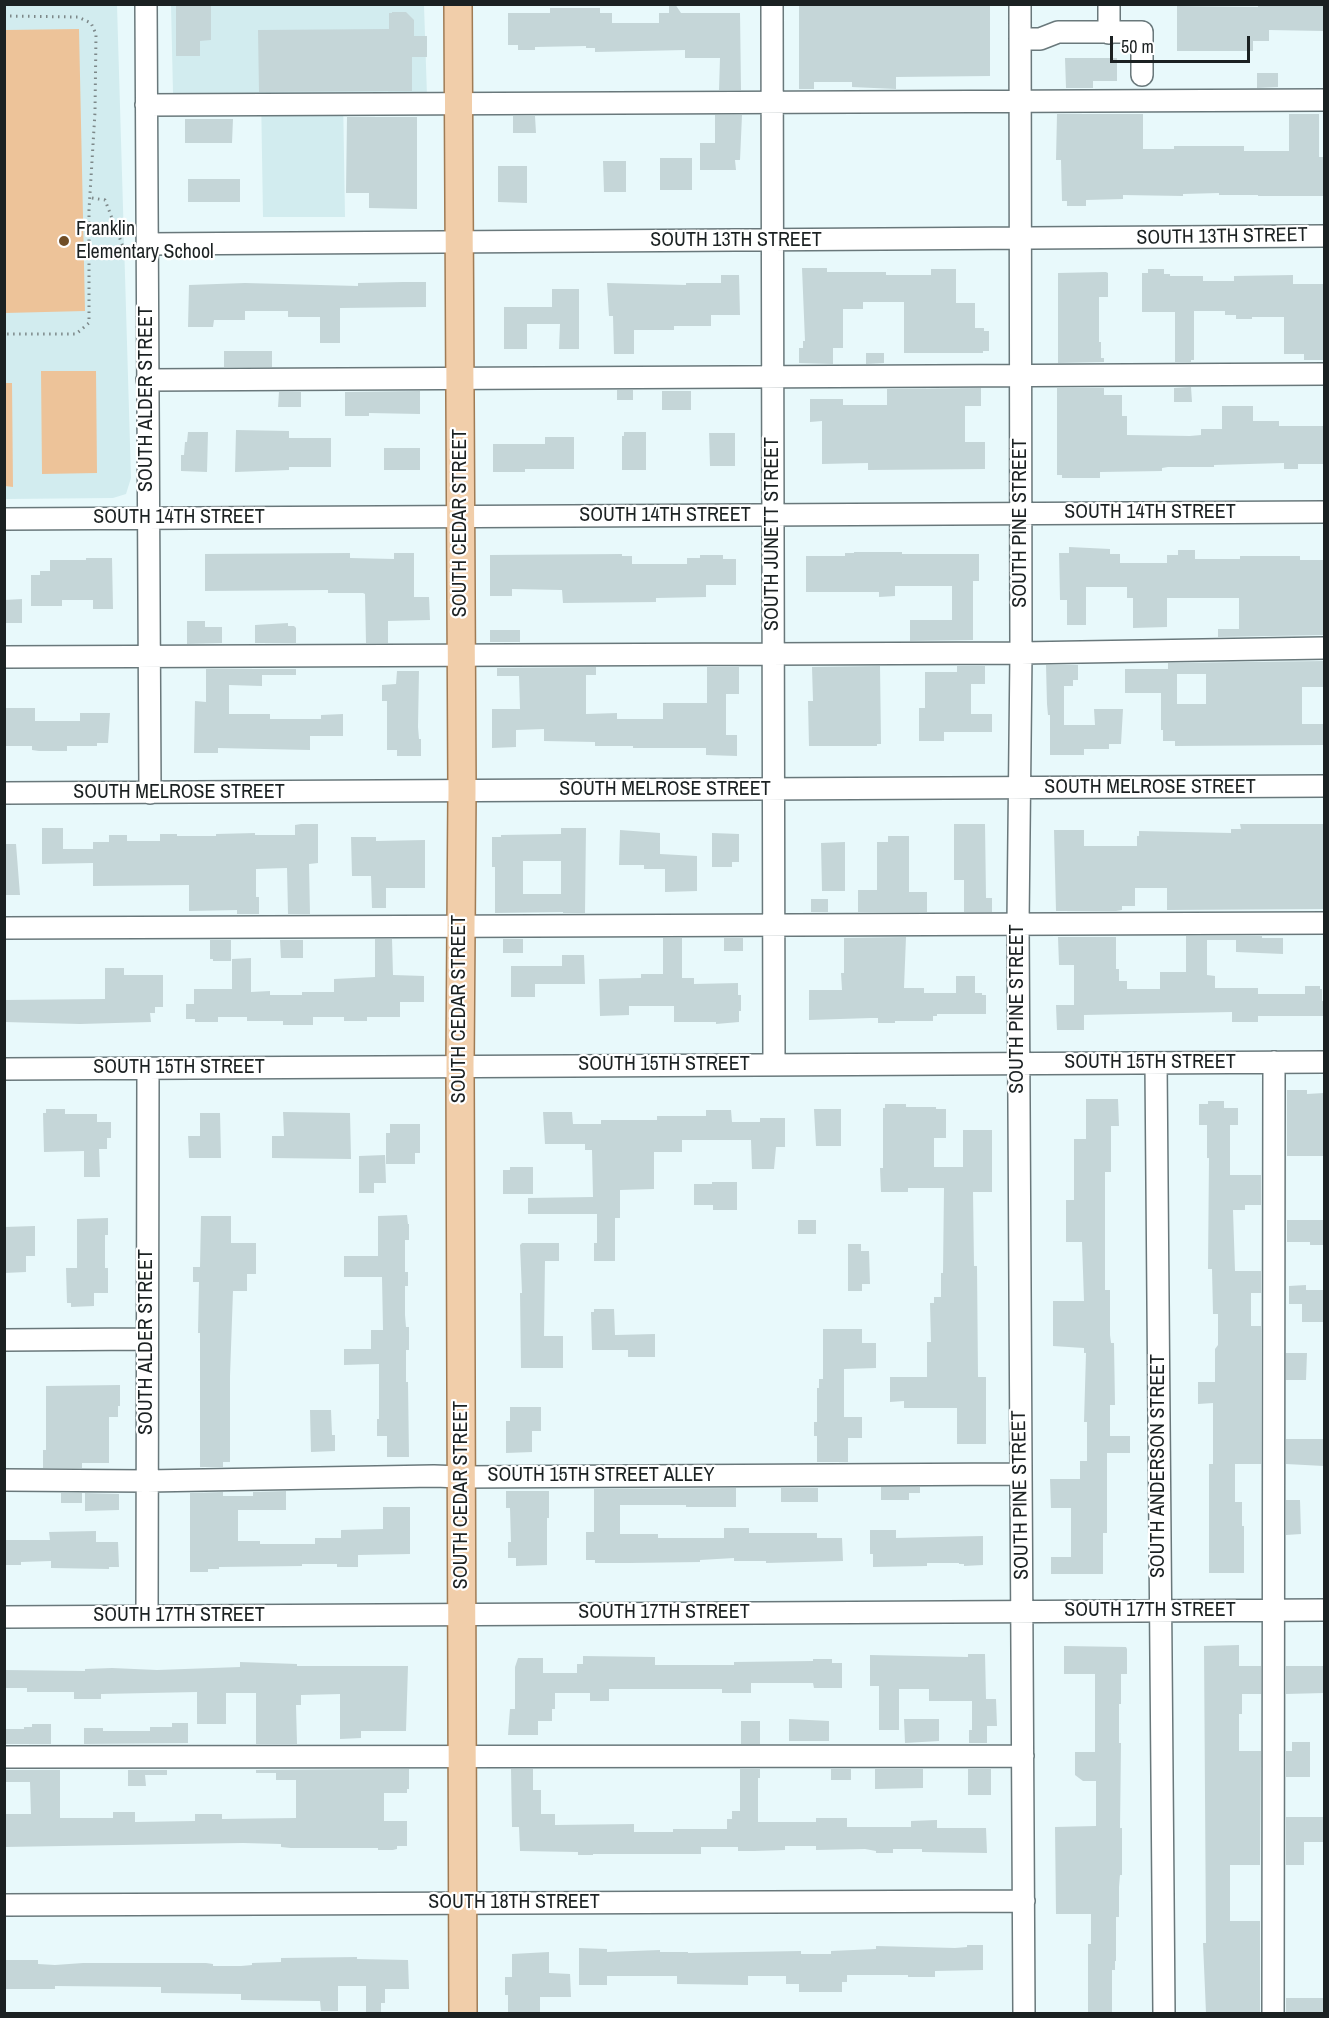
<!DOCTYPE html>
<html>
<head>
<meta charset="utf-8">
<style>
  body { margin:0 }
  #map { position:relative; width:1329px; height:2018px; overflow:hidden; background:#e8f9fb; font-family:"Archivo Narrow",sans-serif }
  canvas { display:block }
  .frame { position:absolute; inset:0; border:6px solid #1b2122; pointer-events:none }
  .scale { position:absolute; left:1110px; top:36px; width:140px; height:27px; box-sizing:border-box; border:3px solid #1b2122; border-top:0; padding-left:8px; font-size:18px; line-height:21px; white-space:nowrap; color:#1b2122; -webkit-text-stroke:4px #fff; paint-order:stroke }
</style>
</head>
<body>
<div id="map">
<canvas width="1329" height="2018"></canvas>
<div class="frame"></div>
<div class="scale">50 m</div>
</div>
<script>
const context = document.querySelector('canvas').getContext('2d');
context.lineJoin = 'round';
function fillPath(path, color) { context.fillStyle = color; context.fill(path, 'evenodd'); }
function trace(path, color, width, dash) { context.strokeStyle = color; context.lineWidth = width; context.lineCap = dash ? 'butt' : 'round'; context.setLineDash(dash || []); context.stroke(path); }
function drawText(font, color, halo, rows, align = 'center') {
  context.font = font + ' "Archivo Narrow",sans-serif'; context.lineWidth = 4.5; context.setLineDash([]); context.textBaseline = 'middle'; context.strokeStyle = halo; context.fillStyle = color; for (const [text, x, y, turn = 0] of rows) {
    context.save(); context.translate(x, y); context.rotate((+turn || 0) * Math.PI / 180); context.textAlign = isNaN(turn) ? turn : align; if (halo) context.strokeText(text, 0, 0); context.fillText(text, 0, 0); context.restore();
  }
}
fillPath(new Path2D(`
  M4,5H117L131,478L126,494L113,498L5,499Z
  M171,5H424L427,96H343L345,217H263L261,93H173Z`), '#d2ecef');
fillPath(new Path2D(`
  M79,29L85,311L5,313V30Z
  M41,371H96L97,473L42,474Z
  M5,383H12L13,487L5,486Z`), '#edc399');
fillPath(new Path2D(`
  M211,4V40L200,41V56H176V5Z
  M669,4H675L681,13H740L741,90H719L720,58H685V50L595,52V48H586V46L535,47V50H518V45H508V13H550V8H600V13H612V23H659V13H669Z
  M799,4H990V76L896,77V89L852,87V82H814V89H799Z
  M1258,4H1324V31L1269,30V41H1253V51H1177V6L1258,7Z
  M392,12H406L414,20V36H427V57H412V91L259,92L258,30L389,29V13H392Z
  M1065,58H1117V81H1093V88H1066Z
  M1257,73H1278V87L1257,88Z
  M1057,114H1143V149H1174V146H1244V151H1289V114H1319V157H1324V196H1258V195H1219V193L1183,194V196L1123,195V199L1086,200V206H1067V201H1062L1061,160H1056Z
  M715,115H742L740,160H735L736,170H700V143H715Z
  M513,116H535L536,133H513Z
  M347,117H417V209L369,208V193H346Z
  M185,119H233L232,143H185Z
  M660,158H692V190H660Z
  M603,161H626V192H604Z
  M498,166H527V203L498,202Z
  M188,179H240V202H188Z
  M802,268H827V272H886V275H931V269H956V303H975V328H984V331H989V351H983V353H904V302H863V309H843V348H833V364L799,363V348H803V341H805Z
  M1148,269H1164V274H1170V276H1203V281H1234V276L1293,275V284H1324V360H1304V354H1284V317H1252V319H1236V315H1225V311H1194V360H1191V362H1175V312H1142V273H1148Z
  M1106,272L1108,273V297H1099V342H1101V358H1104V362L1058,363V273Z
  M721,275H739L740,315H711V326H674V330H634V354H614L613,316H609L607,283L686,285V283H721Z
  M403,282H426V307L340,308V343H320V317H288V311H245V320H214L213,327H188L189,285L245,283L358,286V283Z
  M552,289H579V349H559L560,324H527V349H504V307H552Z
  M224,351H272V367H224Z
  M866,353H884V363L866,364Z
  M1191,387L1192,402H1174V388Z
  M981,388V406H965V442H985V469L868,470V463L822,464V421L810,422V399H843V405H887V389Z
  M1057,388H1104V395H1122V416H1127V435L1190,436L1201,435V429H1222V406H1253V421H1279V426H1324V464H1298V469H1284V463L1214,465V467H1168L1162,468V471L1100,472V478H1062V475H1057Z
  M617,390H633V400H617Z
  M420,391V414L369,413V416H345V392Z
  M662,391H691V410H662Z
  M279,392H301V407H278Z
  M236,430L289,431V438H331V467H289V470L235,472Z
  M188,432H208L207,472L181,471V455H184L185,442H187Z
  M624,432H646V470H622V436H624Z
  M709,433H735V466H710Z
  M545,437H574V469H525V472H493V444H545Z
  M384,448H420V470H384Z
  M1069,547L1110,549V554H1120V563H1167V555H1178V550H1195V559H1240V556H1300V560H1324V635L1218,637V629H1239V598H1167V627L1133,628V598H1127V587H1086V625H1067V600H1060L1059,553H1069Z
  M854,552H902V554H979V581H973V640L910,641V620H952V586H895V596L879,597V592H806V556H845V553H854Z
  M350,553V558L394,559V553H414V597H429L430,620L388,621V643H366L365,594L363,593H328V590L205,591V554Z
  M622,554V556H632V564H687V558H700V555H723V559H736V585H706V597L656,598V602L563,603L562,590L512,589V596H490V555Z
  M86,558H112L113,609H93V600H62V606H31V575H40V571H50V560H86Z
  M22,599V623H4V600Z
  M187,621H205V627H222V643L187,644Z
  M288,623V626H294L296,628V643H255V625Z
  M490,630H520V642H490Z
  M1324,661V687H1302V724H1324V745L1175,746V741H1163V730H1161V693H1125V669H1168V663ZM1177,674H1206V704H1177Z
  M1046,665H1078V680H1073V686H1064V725H1095L1094,709H1123L1121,744H1109V749H1084V755H1050V715H1048L1047,704Z
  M880,666L881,744H877V746H809L808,701H813L812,667Z
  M957,666H985V684H971V714H992V732H944V741H919V708H925V672H957Z
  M596,667V675H586V714L617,713V719H663V703H707V667H739V694H726V735H737V756L706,755V748H633V746H595V742L544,741V729L516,730V747L492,748V709H520L519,676H497V668Z
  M206,669H296V675H262V686L229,685V714H270V719H321V715L343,714V736H310V750L218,748V753H194L195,701L206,702Z
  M397,671H419L418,727L419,739H421V756H397V750H387V701H382V685L396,684Z
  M4,708H35V721H80V713H110L108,743H97V746H67V751H39L32,750V746H4Z
  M301,824H318V863L309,864L310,914H288L287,868L256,869V897H259V914H237V910L189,911V885L93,886V863L42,864V828H63V849H93V842H109V835H127V841H160V834H177V836H216V834L255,833V835H295V825Z
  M954,824H985L986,898H992V912H964V880H954Z
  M1240,824H1324V909L1167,910V888H1135V906H1122V910L1116,911H1056L1054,830H1084V846H1137V836H1139V831L1231,833V829H1241Z
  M561,828H586L585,913H563V912L495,913V867H492V837H501V835L561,834ZM523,861H561V894H523Z
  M620,830L660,833V854L697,856V891L665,892V869H644V865H619Z
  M712,833L739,834V862H732V867H712Z
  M888,836H909V892H927V912H858V890H877V842H888Z
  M351,837H376V841L425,840V888H386V908H372L371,876H352Z
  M845,842V891H822L821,843Z
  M4,844H16L20,895H4Z
  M811,899H828V912H811Z
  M1186,936H1262V938H1283V954L1236,952V940H1207V975L1215,976V988H1258V994H1305V986H1320V989H1322V1001H1324V1016H1258V1022H1232V1012L1084,1015V1030H1057L1056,1005H1074V965H1059L1058,937H1116V969H1119V981H1127V989H1160V972H1186Z
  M906,937L904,988H924V993H956V976H975V993H982V995H986V1014H937V1016H933V1021H895V1023H878V1018H871L809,1020V990H842L841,973H844V938Z
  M663,938H682V978H694V984L738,983V995H741V1011H739V1022L716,1024V1022H674V1006H629V1015L600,1016L599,979L641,978V974H663Z
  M724,938H743V951H724Z
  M375,939H392L393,975L424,976V1002H400V1017H367V1021H344V1017H313V1025H283V1021H247V1017H218V1022H195V1019H186V1004H194V989H232V959L251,958V992L270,991V995H302V992H334V979L375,977Z
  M503,939H523V953H503Z
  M210,940H231V961H213V959H210Z
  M280,940H303V958H281Z
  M562,955H584L585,984H535V997H511V966H562Z
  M105,968H124V975H163V1007H155V1013H150L151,1022L80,1024L4,1022V1000L105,999Z
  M1287,1090H1307V1094L1324,1093V1156H1287Z
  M1086,1099H1118L1119,1126H1111V1172H1105V1290H1110V1335L1111,1343H1114L1115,1405H1110V1436H1130V1453H1107V1533H1103V1574H1051V1557H1071V1508H1051L1050,1479H1080V1461H1087V1422H1084L1086,1353H1084V1348L1053,1346V1301H1084L1082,1242H1066V1200H1074V1139H1086Z
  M1208,1101H1224V1108H1238V1125H1230V1175H1261V1205H1245V1210H1233L1235,1271H1261V1293H1251V1326H1261V1464H1235V1502H1242V1526H1244V1573H1209V1464H1213V1403L1198,1404V1382H1215V1349L1218,1345V1314H1213L1212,1269H1208L1209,1158H1207V1125H1199V1104H1208Z
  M885,1104H906V1107H936V1109H946V1138H934V1167H963V1130H992V1192H973L974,1266H977L978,1377H986V1444H957V1408H904V1401L890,1402V1377H927V1342H931L930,1303H934V1297H941V1273H943L944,1188H908V1192H881L880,1168H883V1108H885Z
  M46,1109H65V1114H97V1122H111V1138H107V1149H99L100,1177H84V1151L44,1152L43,1113H46Z
  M814,1109H841V1146H816Z
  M706,1110H731L732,1122H760V1118H785V1147H776L774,1169H752L751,1140H682V1152H654V1189L620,1190V1218H615V1261H594V1243H597V1214H528V1198L593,1197L592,1150H585V1144H545L543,1112H572L573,1124H601V1120H657V1116H706Z
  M283,1112L350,1113L351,1159L272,1158V1136H284Z
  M200,1113H220L221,1158H189L188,1136H200Z
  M390,1124H420V1153H415V1164H386V1133H390Z
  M385,1155L386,1183H374V1193H359V1156Z
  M510,1167H533V1194H503V1170H510Z
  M712,1182H737V1210H713V1205H694V1184H712Z
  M407,1215L408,1224H409V1240H405V1272H408V1286H405V1315L406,1327H409V1350H406V1382H408L409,1457H387V1436H377V1419H379V1364L344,1365V1349H371V1330H383L382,1277H344V1256H378V1216Z
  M201,1216H231V1243H256V1274H247V1291H233L230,1376V1462H223V1467H200V1333H198L199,1282H193V1267H200Z
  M108,1218V1235H105V1268H108V1293H94V1306L71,1307V1303H67L66,1268H77V1219Z
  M798,1220H816V1234H798Z
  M1287,1220H1324V1245H1310V1242H1287Z
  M35,1226V1256H26V1272L4,1273V1227Z
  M522,1243H559V1261H545L544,1336H563V1368H521L520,1293H522L520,1245Z
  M848,1244H861V1251H869L870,1284H862V1291H848Z
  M1306,1285V1290H1324V1322H1302V1304H1289V1286Z
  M594,1309H614L615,1335L655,1334V1357H628V1350H592L591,1312H594Z
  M823,1329H862V1343H876V1368L844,1369V1417H862V1438H848V1462H817V1436H814V1422H817V1388H819V1379H823Z
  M1286,1353H1307L1306,1380H1286Z
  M120,1385V1406H118V1417H109V1463H82V1468H43V1450H46V1386Z
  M510,1407H541V1431H532V1452L506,1453V1421H510Z
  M310,1410H331L332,1435H335V1451L311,1452Z
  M1286,1439H1324V1466L1286,1464Z
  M881,1487H920V1493H909V1500H881Z
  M736,1488V1507H686V1505H620V1534H658V1538H724V1528H749V1533H817V1538H842L843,1561L766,1563V1561H734V1558L700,1560V1562L629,1563H595V1560H586V1532H594V1489Z
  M781,1488H818V1502H781Z
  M286,1491V1510H238V1541H260V1544H315V1538H341V1530L383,1529V1507H410V1554L358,1555V1567H337V1564H302V1566L219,1567V1569H208V1572H190V1493L223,1492V1496H253V1492Z
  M506,1491H549V1518H547V1565L516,1566V1558H508V1542H511L510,1508H506Z
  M61,1493H82V1503H61Z
  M85,1493L119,1494V1510L85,1511Z
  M1286,1500H1300L1301,1534L1286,1535Z
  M870,1530H896V1538L983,1536V1565L964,1566V1564H959V1563H927V1566L873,1567V1554H870Z
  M96,1531V1542H118L119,1567H109V1569L51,1568V1561L21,1562V1565H5V1540H50L49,1532Z
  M1239,1645V1666H1261V1694H1242V1714H1239V1751H1261L1260,1865H1230V1921H1260V2013H1206L1203,1943H1206L1204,1646Z
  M1064,1646L1126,1647L1127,1649V1674H1121V1704H1119V1743H1121L1120,1828H1122V1875H1120L1119,1887V1917H1116V1961H1115V1970H1112V2013H1088V1944H1091V1914H1056L1055,1827L1096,1826V1781H1083L1075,1775V1752H1095V1674H1064Z
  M968,1654H985L986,1699H996L997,1726H987V1743H969V1730H972V1701H929V1689H899V1730H879V1686H870V1655L968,1657Z
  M583,1656L655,1657V1665H734V1662L813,1661V1659H832V1663H842V1688H814L813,1683H751V1693H722V1689H609V1701H590V1693H555V1709H552V1721H538V1735H508L510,1709H515V1667L518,1658H543V1673H577V1664H583Z
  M240,1662L297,1664V1666H408L406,1731H361V1738L340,1739V1694L301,1695V1705H296L297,1744H256V1693H226V1724H197V1692L101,1694V1699H74V1692H27V1688H4V1670L85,1671V1669L112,1668L157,1670L240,1667Z
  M1286,1666H1324V1693L1286,1694Z
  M789,1719L829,1721V1741H789Z
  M904,1719H939V1741L905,1743Z
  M741,1721H760V1744H741Z
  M172,1723H188V1743L84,1744V1728H103V1731H150V1727H172Z
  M32,1724H51V1744H4V1729H24V1727H32Z
  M1292,1742H1310V1777H1286V1751H1292Z
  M409,1769V1789H407V1793H384V1821H407V1846H397V1849L393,1850H378V1848H291L281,1847V1844L243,1843L4,1847V1814H31L30,1782H4V1770H60V1818H113V1812H135V1822L195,1821V1814H222V1819L296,1818V1780H276V1773H256V1770Z
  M511,1769H533V1790H541V1814H555V1825L634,1824V1832H673V1829H727V1819H732V1811H740V1769H760V1778H758V1822H816V1818H847V1827H911V1821L937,1820V1828H986L987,1853L922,1852V1849H893V1853H876V1851L865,1849L816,1850V1846H785V1850L754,1851H738V1847H701V1854H593V1855H578V1852L520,1851L519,1827H512Z
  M831,1769H851V1780H831Z
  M875,1769H923V1788L875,1789Z
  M968,1769H991V1795H968Z
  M128,1770H167V1775H145L146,1786H128Z
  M1286,1817H1324V1842H1304V1865H1286Z
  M967,1945H983V1970L935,1971V1977H908V1975H847V1982H842V1992H799V1984H786V1976H748V1985L677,1984V1976H607V1985H579V1948L607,1949V1952L660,1950V1952H688V1953L801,1951V1954H831V1951L876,1949V1946L955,1948L967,1947Z
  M549,1952V1973L570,1974L571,1997H540V2013H508V1995H505V1977H512V1954Z
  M357,1957V1959L408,1960L409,1989H385V2003H381V2013H366V1986H338V2011H321L320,2001L241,2000V1994L161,1993V1987L55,1986V1989H4V1960H38V1964L55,1965L83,1963H206L213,1964V1966H241L252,1965V1963L281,1962V1958Z
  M1286,1998H1324V2013H1286Z`), '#c5d6d8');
const minor = new Path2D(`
  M146,4L150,793
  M772,4L774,1064
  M1020,4L1021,653L1018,923L1024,2014
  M1109,4V33
  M1020,39H1040L1058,32H1142V75
  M146,105L1324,100
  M147,244L1324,236
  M147,380L1324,374
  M4,519L1324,512
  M4,657L1021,653L1324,648
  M4,793L1324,786
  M4,928L1324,923
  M1156,1063L1164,2014
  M4,1069L1324,1062
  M4,1340L147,1339
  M4,1480L147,1481L434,1476L461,1477L1020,1474
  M147,1616L148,1069
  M4,1617L1324,1610
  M4,1757L1023,1756
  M4,1905L1024,1901
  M1273,2014L1274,1062`);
const major = new Path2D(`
  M458,4L462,791L460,1066L463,2014`);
trace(minor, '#69787b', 24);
trace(major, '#a07c55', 30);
trace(new Path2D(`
  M4,16L78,17L91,23L96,34L95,112L89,210V323L76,334H4
  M92,198L105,200L127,257`), '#7d8889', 3, [1.5, 4.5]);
trace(minor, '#fff', 21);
trace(major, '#f1ceaa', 27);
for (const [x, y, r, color] of [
  [64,241,6,"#704d26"]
]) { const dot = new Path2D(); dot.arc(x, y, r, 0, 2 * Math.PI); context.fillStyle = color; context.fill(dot); trace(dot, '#fff', 2); }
drawText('20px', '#1b2122', '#fff', [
  ["Franklin",76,230],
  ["Elementary School",76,253]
], 'left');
drawText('20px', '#1b2122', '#fff', [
  ["SOUTH 13TH STREET",1222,237,-1],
  ["SOUTH 13TH STREET",736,241],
  ["SOUTH ALDER STREET",147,399,-90],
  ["SOUTH 14TH STREET",1150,513],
  ["SOUTH 14TH STREET",665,516],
  ["SOUTH 14TH STREET",179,518],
  ["SOUTH CEDAR STREET",461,523,-90],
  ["SOUTH PINE STREET",1021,523,-90],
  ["SOUTH JUNETT STREET",773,534,-90],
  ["SOUTH MELROSE STREET",1150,788],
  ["SOUTH MELROSE STREET",665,790],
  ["SOUTH MELROSE STREET",179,793],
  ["SOUTH CEDAR STREET",460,1009,-90],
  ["SOUTH PINE STREET",1018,1009,-90],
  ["SOUTH 15TH STREET",1150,1063],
  ["SOUTH 15TH STREET",664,1065],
  ["SOUTH 15TH STREET",179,1068],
  ["SOUTH ALDER STREET",147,1342,-90],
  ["SOUTH ANDERSON STREET",1159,1466,-90],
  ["SOUTH 15TH STREET ALLEY",601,1476],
  ["SOUTH CEDAR STREET",462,1495,-90],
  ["SOUTH PINE STREET",1021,1495,-91],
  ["SOUTH 17TH STREET",1150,1611],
  ["SOUTH 17TH STREET",664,1613],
  ["SOUTH 17TH STREET",179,1616],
  ["SOUTH 18TH STREET",514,1903]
]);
</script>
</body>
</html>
